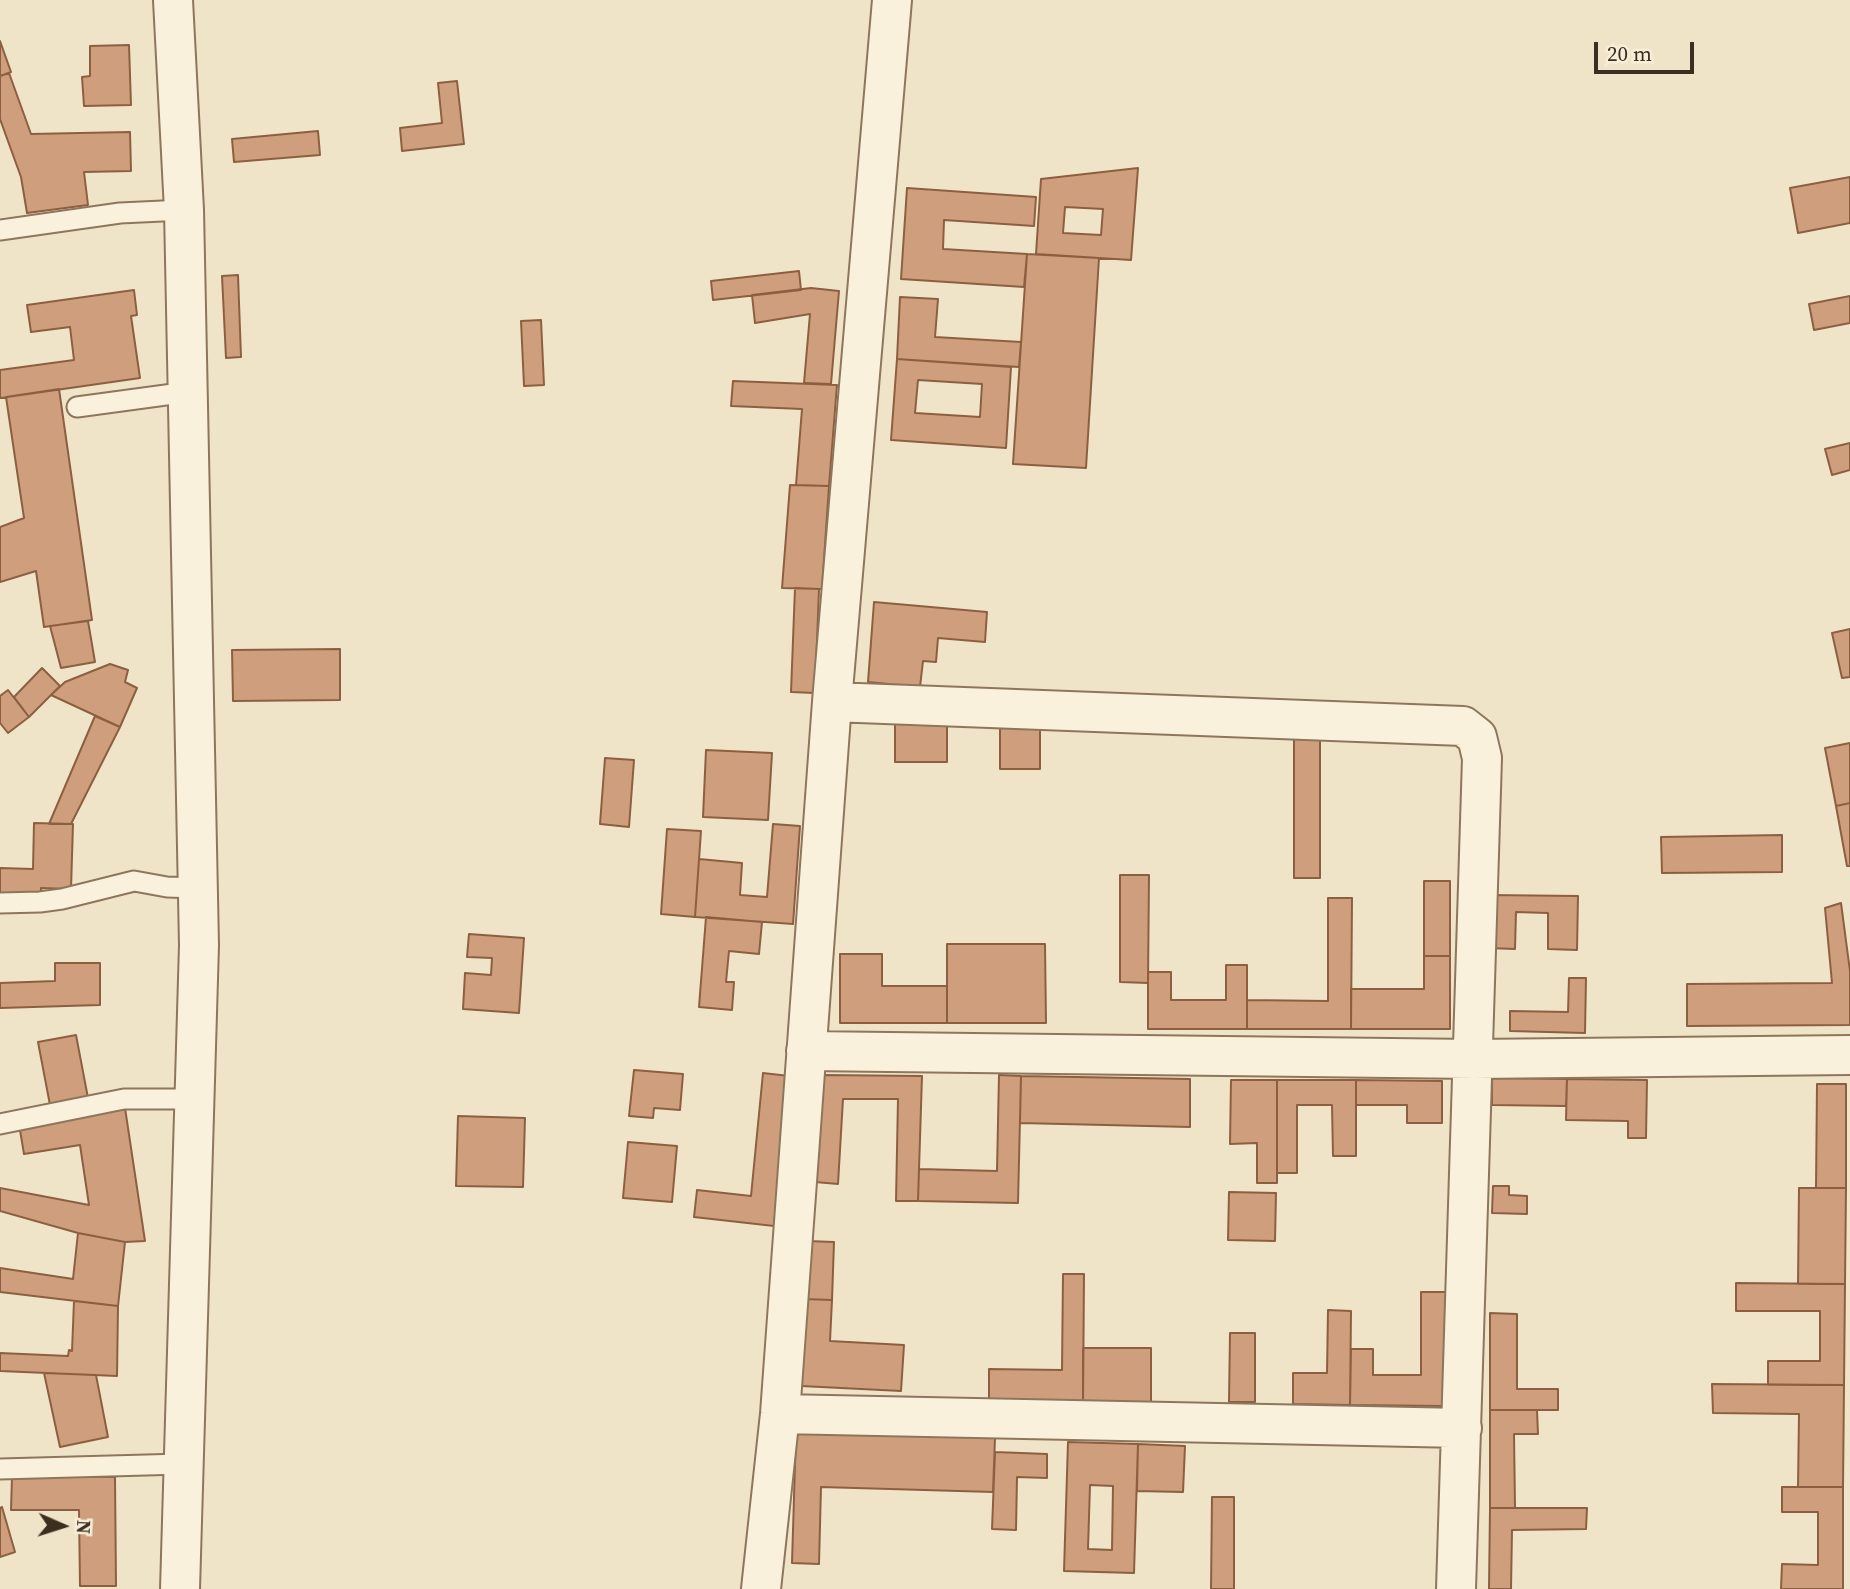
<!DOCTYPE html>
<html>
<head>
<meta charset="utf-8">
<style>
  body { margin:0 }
  #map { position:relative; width:1850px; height:1589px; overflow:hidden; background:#f0e4c8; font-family:"Source Serif 4",serif }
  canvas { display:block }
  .north { position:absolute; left:28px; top:1491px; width:70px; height:70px; -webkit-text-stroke:5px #f7eed8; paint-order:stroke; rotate:93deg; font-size:19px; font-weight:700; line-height:28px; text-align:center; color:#3d2e20 }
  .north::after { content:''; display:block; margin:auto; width:24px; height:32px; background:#3d2e20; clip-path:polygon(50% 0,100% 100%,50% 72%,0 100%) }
  .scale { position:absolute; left:1594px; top:42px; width:100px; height:32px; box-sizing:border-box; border:4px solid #3d2e20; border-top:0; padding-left:9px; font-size:21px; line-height:24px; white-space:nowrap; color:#3d2e20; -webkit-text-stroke:5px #f7eed8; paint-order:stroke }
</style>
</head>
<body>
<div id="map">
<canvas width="1850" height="1589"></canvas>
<div class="north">N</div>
<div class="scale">20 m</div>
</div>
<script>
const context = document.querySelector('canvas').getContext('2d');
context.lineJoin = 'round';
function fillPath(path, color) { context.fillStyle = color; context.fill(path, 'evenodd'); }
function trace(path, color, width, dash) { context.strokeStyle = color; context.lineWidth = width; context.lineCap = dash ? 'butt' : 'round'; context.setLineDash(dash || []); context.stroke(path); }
const building = new Path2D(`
  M0,41L11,72L0,76Z
  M129,45L131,105L84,106L82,77L90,76V46Z
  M9,73L31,134L130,132L131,171L84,172L88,205L27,213L21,177L0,119V76Z
  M457,81L464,144L402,151L400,128L442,123L438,83Z
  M318,131L320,155L234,162L232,139Z
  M1138,168L1131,260L1036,254L1041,179ZM1065,207L1103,209L1101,235L1063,233Z
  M1850,177V223L1798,233L1790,188Z
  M907,188L1036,197L1034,226L944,220L943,249L1027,254L1024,287L901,279Z
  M1027,254L1099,258L1086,468L1013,464Z
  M799,271L801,290L713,300L711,281Z
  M238,275L241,357L226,358L222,276Z
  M811,288L839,291L831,384L804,383L810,314L755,323L752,295Z
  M134,290L137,315L131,316L140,378L0,398V370L74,360L70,327L31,332L27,305Z
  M1850,296V323L1814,330L1809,304Z
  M900,297L938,299L935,337L1021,342L1019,367L897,359Z
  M541,320L544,385L524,386L521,321Z
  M897,359L1011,367L1006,448L891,440ZM918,380L982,384L980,417L915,413Z
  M733,381L837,385L829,486L796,485L802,409L731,406Z
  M59,389L92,620L44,627L36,571L0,582V527L24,518L6,397Z
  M1850,443V470L1832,475L1825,449Z
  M790,485L829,486L822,589L782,588Z
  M795,588L819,589L815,693L791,692Z
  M874,602L987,612L985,642L938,638L936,662L923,661L920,687L868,682Z
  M88,621L95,662L61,668L50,626Z
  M1850,629V677L1842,678L1832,633Z
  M340,649V700L233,701L232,650Z
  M110,664L128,670L125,682L137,688L120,727L51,695L65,682Z
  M42,668L60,686L29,717L14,697Z
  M8,690L29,717L8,733L0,723V696Z
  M95,716L120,727L71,824H49Z
  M1000,723H1040V769H1000Z
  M895,724H947V762H895Z
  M1320,738V878H1294V739Z
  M1850,743V803L1836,806L1825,748Z
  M706,750L772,753L768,820L703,817Z
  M605,758L634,760L629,827L600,824Z
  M1850,803V866H1847L1836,806Z
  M34,823L73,824L71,889L41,888V894L0,893V868L33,869Z
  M773,824L800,826L793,924L695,917L699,859L742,863L740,895L767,897Z
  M667,829L701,831L695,917L661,914Z
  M1782,835V872L1662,873L1661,837Z
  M1120,875H1149L1148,983L1120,982Z
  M1424,881H1450V956H1424Z
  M1487,895L1578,896L1577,950L1548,949V913L1516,912L1515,949L1487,948Z
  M1328,898H1352L1351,1029H1247V1000L1328,1001Z
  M1841,903L1850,971V1025L1687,1026V984L1832,983L1825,908Z
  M706,917L762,922L759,954L729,951L726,982H734L732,1010L699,1007Z
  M469,934L524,938L519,1013L463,1009L465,973L491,975L492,958L467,957Z
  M947,944H1045L1046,1023H947Z
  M840,954H882V986H947V1023H840Z
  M1424,956H1450V1029H1351V989H1424Z
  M55,963H100V1005L0,1008V983L55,981Z
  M1226,965H1247V1029H1148V972H1171V1000H1226Z
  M1569,978H1586L1585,1033L1510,1031V1011L1568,1012Z
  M76,1035L88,1098L50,1105L38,1042Z
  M634,1070L683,1074L680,1110L654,1108L653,1118L629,1116Z
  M763,1073L789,1076L774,1226L694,1217L697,1190L751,1196Z
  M822,1075L922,1076L918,1201H896L898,1099H843L838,1184L815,1182Z
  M999,1075L1021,1076L1018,1203L918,1201L919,1169L997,1171Z
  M1021,1076L1190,1079V1127L1020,1123Z
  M1492,1078L1567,1079L1566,1106L1492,1105Z
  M1567,1079L1647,1080L1646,1138H1628V1121L1566,1120Z
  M1231,1080H1277V1183H1257V1143L1230,1144Z
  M1277,1080H1356V1156H1333L1332,1105H1297V1173H1277Z
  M1356,1080L1442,1081V1123H1407V1105H1356Z
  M1817,1084H1846V1188H1816Z
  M125,1108L145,1241L125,1242L78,1233L0,1211V1188L89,1205L80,1145L24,1154L19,1124Z
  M458,1116L525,1118L523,1187L456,1186Z
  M628,1142L677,1146L672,1202L623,1198Z
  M1493,1186H1509V1195L1527,1196V1214L1492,1213Z
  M1799,1188H1846L1845,1284H1798Z
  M1229,1192L1276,1193L1275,1241L1228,1240Z
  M78,1233L125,1242L118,1306L0,1292V1268L73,1279Z
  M807,1241L834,1242L832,1300L804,1299Z
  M1063,1274H1084L1083,1402L989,1400V1369L1062,1370Z
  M1736,1283L1845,1284L1844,1385H1768V1361H1820V1311H1736Z
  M1421,1292H1446L1445,1406L1350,1405L1351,1349H1373V1375H1421Z
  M804,1299L832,1300L830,1341L904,1345L901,1391L801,1386Z
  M74,1301L118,1306L117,1376L0,1371V1353L68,1356L69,1350L72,1351Z
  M1328,1310L1351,1311L1350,1405L1293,1404V1373H1327Z
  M1490,1313L1517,1314V1389H1558V1410H1490Z
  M1230,1333H1255V1402H1229Z
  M1083,1348H1151V1402H1083Z
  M44,1373L96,1375L108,1437L60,1447Z
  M1712,1384L1844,1385L1843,1487H1798L1799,1414L1713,1413Z
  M1490,1410H1537L1538,1434H1514L1515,1508H1490Z
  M796,1432L995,1438L993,1492L821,1487L819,1564L792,1563Z
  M1068,1442L1138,1444L1134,1573L1064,1571ZM1090,1485L1113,1486L1112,1550L1088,1549Z
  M1138,1444L1185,1446L1183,1492L1137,1491Z
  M995,1452L1047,1454V1478L1017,1477L1016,1530L992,1529Z
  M12,1476L115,1477L116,1586H80L79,1510H11Z
  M1782,1487H1843V1589H1781L1782,1564L1818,1565V1512H1782Z
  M1212,1497H1234V1589H1211Z
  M2,1507L15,1552L0,1557V1508Z
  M1490,1508H1587L1586,1529L1512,1530L1511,1589H1489Z`);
fillPath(building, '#cf9f7d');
trace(building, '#8d5f41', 2);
const service = new Path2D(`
  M0,230L120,213L184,210
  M77,407L188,392
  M0,903L40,902L62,899L134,881L167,887L198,888
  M0,1124L124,1099H194
  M0,1469L183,1464`);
const minor = new Path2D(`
  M832,702L1463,726L1477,737L1482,758L1456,1589
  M806,1051L1474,1059L1850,1055
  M780,1414L1462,1428
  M761,1589L780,1414L832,702L892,0`);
const tertiary = new Path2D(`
  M173,0L184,210L199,945L180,1589`);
trace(service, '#8d765c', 23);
trace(minor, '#8d765c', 42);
trace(tertiary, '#8d765c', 42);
trace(service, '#faf1dc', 19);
trace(minor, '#faf1dc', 38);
trace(tertiary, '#faf1dc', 38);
</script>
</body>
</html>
